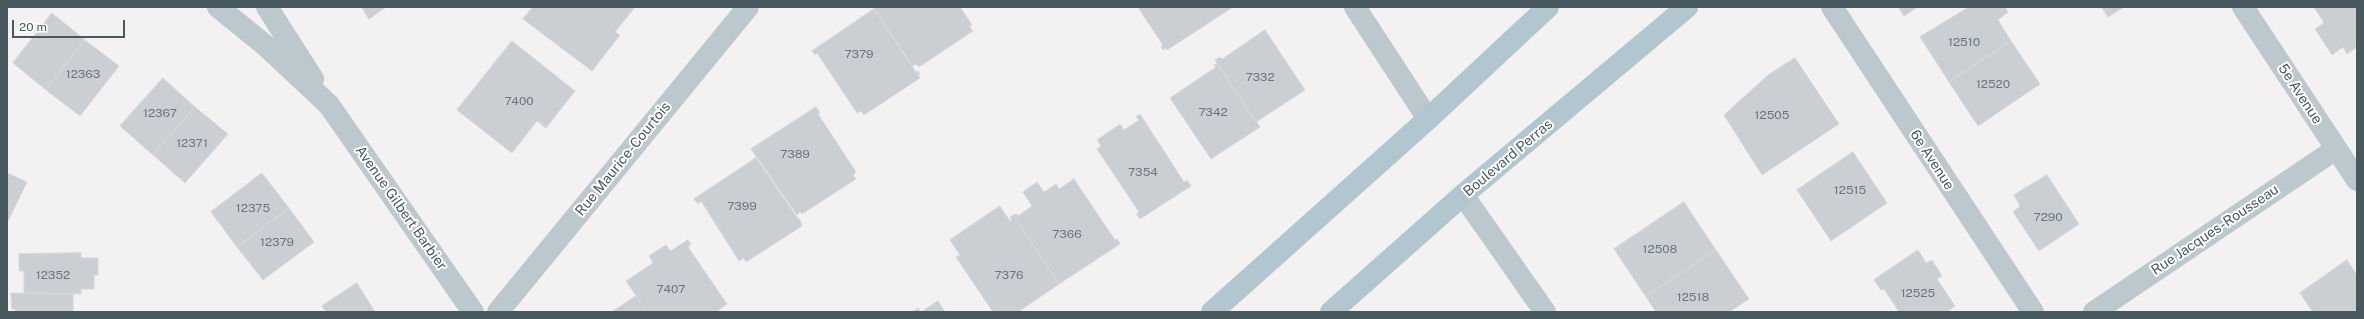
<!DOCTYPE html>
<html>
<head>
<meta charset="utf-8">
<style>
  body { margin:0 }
  #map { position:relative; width:2364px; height:319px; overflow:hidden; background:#f3f1f1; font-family:"Public Sans",sans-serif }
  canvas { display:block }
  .frame { position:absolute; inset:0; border:8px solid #48585f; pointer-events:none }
  .scale { position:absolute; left:12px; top:20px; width:113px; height:18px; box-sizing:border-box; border:2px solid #48585f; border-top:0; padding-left:5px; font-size:12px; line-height:14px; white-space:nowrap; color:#48585f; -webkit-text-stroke:3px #fff; paint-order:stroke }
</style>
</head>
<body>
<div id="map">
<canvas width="2364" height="319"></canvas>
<div class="frame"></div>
<div class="scale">20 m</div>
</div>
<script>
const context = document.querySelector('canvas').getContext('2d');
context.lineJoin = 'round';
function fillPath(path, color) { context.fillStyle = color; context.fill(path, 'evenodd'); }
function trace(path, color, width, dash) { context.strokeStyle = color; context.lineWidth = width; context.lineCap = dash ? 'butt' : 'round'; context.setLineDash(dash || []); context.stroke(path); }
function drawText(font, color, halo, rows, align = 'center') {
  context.font = font + ' "Public Sans",sans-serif'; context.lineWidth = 4; context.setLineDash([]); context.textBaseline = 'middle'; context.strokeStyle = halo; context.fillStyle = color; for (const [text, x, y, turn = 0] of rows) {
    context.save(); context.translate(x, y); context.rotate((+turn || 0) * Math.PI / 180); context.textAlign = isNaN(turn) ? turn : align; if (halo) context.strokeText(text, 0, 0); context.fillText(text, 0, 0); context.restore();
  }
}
const building = new Path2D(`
  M362,7H386L369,19Z
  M533,7H635L615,32L620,35L592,71L523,19Z
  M873,7H960L972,25L969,26L973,31L919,67L916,64L913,66Z
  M1142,7H1233L1167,50L1166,48L1163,50L1161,46L1163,45L1139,9Z
  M1899,7H1918L1904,16Z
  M1969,7H2005L2008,12L1998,20L2011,41L1949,82L1920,37Z
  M2102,7H2124L2108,17Z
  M2314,7H2357V47L2347,54L2343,47L2332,55L2315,29L2324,23Z
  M874,9L916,72L918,71L920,74L918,75L920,78L864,115L861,111L857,113L817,53L815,55L812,51Z
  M52,13L85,40L46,90L13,63Z
  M1265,30L1305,90L1256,122L1215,60L1220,57L1222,59Z
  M85,40L119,66L80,116L46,90Z
  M512,41L575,91L546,128L537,121L512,153L457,110Z
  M2011,41L2040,84L1978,126L1949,82Z
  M1795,58L1839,124L1762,175L1724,115L1768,75Z
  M1217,64L1260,127L1211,159L1170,98L1216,67L1214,65Z
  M163,78L195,107L153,155L120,126Z
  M195,107L228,134L185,183L153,155Z
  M816,107L820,113L818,114L856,172L853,175L856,179L802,214L800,212L797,215L751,149Z
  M1140,114L1184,182L1187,180L1191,186L1140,219L1136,214L1139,212L1097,149L1101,146L1097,140L1120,124L1124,130L1139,120L1136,117Z
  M1853,152L1887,203L1831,241L1797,190Z
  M756,158L799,220L800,219L802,226L746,262L744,258L739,261L701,201L698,204L694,199Z
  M7,173L27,182L7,223Z
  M262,173L289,208L237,247L211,212Z
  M2047,175L2079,224L2039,251L2013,212L2020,206L2014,195Z
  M1074,179L1115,240L1117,239L1120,244L1059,284L1013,215L1016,214L1018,216L1032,206L1023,192L1037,182L1044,192L1056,184L1059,189Z
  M1684,202L1716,250L1646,297L1614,249Z
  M1000,206L1010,221L1012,220L1010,217L1013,215L1059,284L1018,312H993L956,257L960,255L950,240Z
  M289,208L314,242L263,280L237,247Z
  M688,240L691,244L688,247L727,304L716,312H647L626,281L653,263L649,256L666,245L670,251Z
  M1716,250L1749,299L1729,312H1656L1646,297Z
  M1918,250L1926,263L1932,260L1942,276L1937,279L1955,306L1946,312H1899L1884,289L1881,290L1874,280Z
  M81,253V258H98V275H94V289H81V294L24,293V271H19V254Z
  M2347,260L2357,275V312H2313L2300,293Z
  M357,283L375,312H326L322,306Z
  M11,293L73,294V312H14L16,309H12Z
  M636,296L647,312H612Z
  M938,301L945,312H912L918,308L921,312Z`);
fillPath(building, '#cbcfd3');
trace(building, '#d5d8dc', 1);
trace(new Path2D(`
  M218,7L266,46L329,105L473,312
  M267,7L313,79
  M1355,7L1428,119
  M1832,7L2033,312
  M2243,7L2357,180
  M1463,195L1545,312
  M498,312L748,7
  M2094,312L2336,149`), '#bcc8cd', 22);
trace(new Path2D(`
  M1212,312L1428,119L1548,7
  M1331,312L1463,195L1687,7`), '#b1c6cf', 22);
drawText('12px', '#69767c', null, [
  ["12510",1964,42],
  ["7379",859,54],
  ["12363",83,74],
  ["7332",1260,77],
  ["12520",1993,84],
  ["7400",519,101],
  ["7342",1213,112],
  ["12367",160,113],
  ["12505",1772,115],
  ["12371",192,143],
  ["7389",795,154],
  ["7354",1143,172],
  ["12515",1850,190],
  ["7399",742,206],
  ["12375",253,208],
  ["7290",2048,217],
  ["7366",1067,234],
  ["12379",277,242],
  ["12508",1660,249],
  ["12352",53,275],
  ["7376",1009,275],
  ["7407",671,289],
  ["12525",1918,293],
  ["12518",1693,297]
]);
drawText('14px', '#48585f', '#fff', [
  ["5e Avenue",2300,94,57],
  ["Boulevard Perras",1508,158,-40],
  ["Rue Maurice-Courtois",623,159,-51],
  ["6e Avenue",1932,160,57],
  ["Avenue Gilbert Barbier",401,208,55],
  ["Rue Jacques-Rousseau",2215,230,-34]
]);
</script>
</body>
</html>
